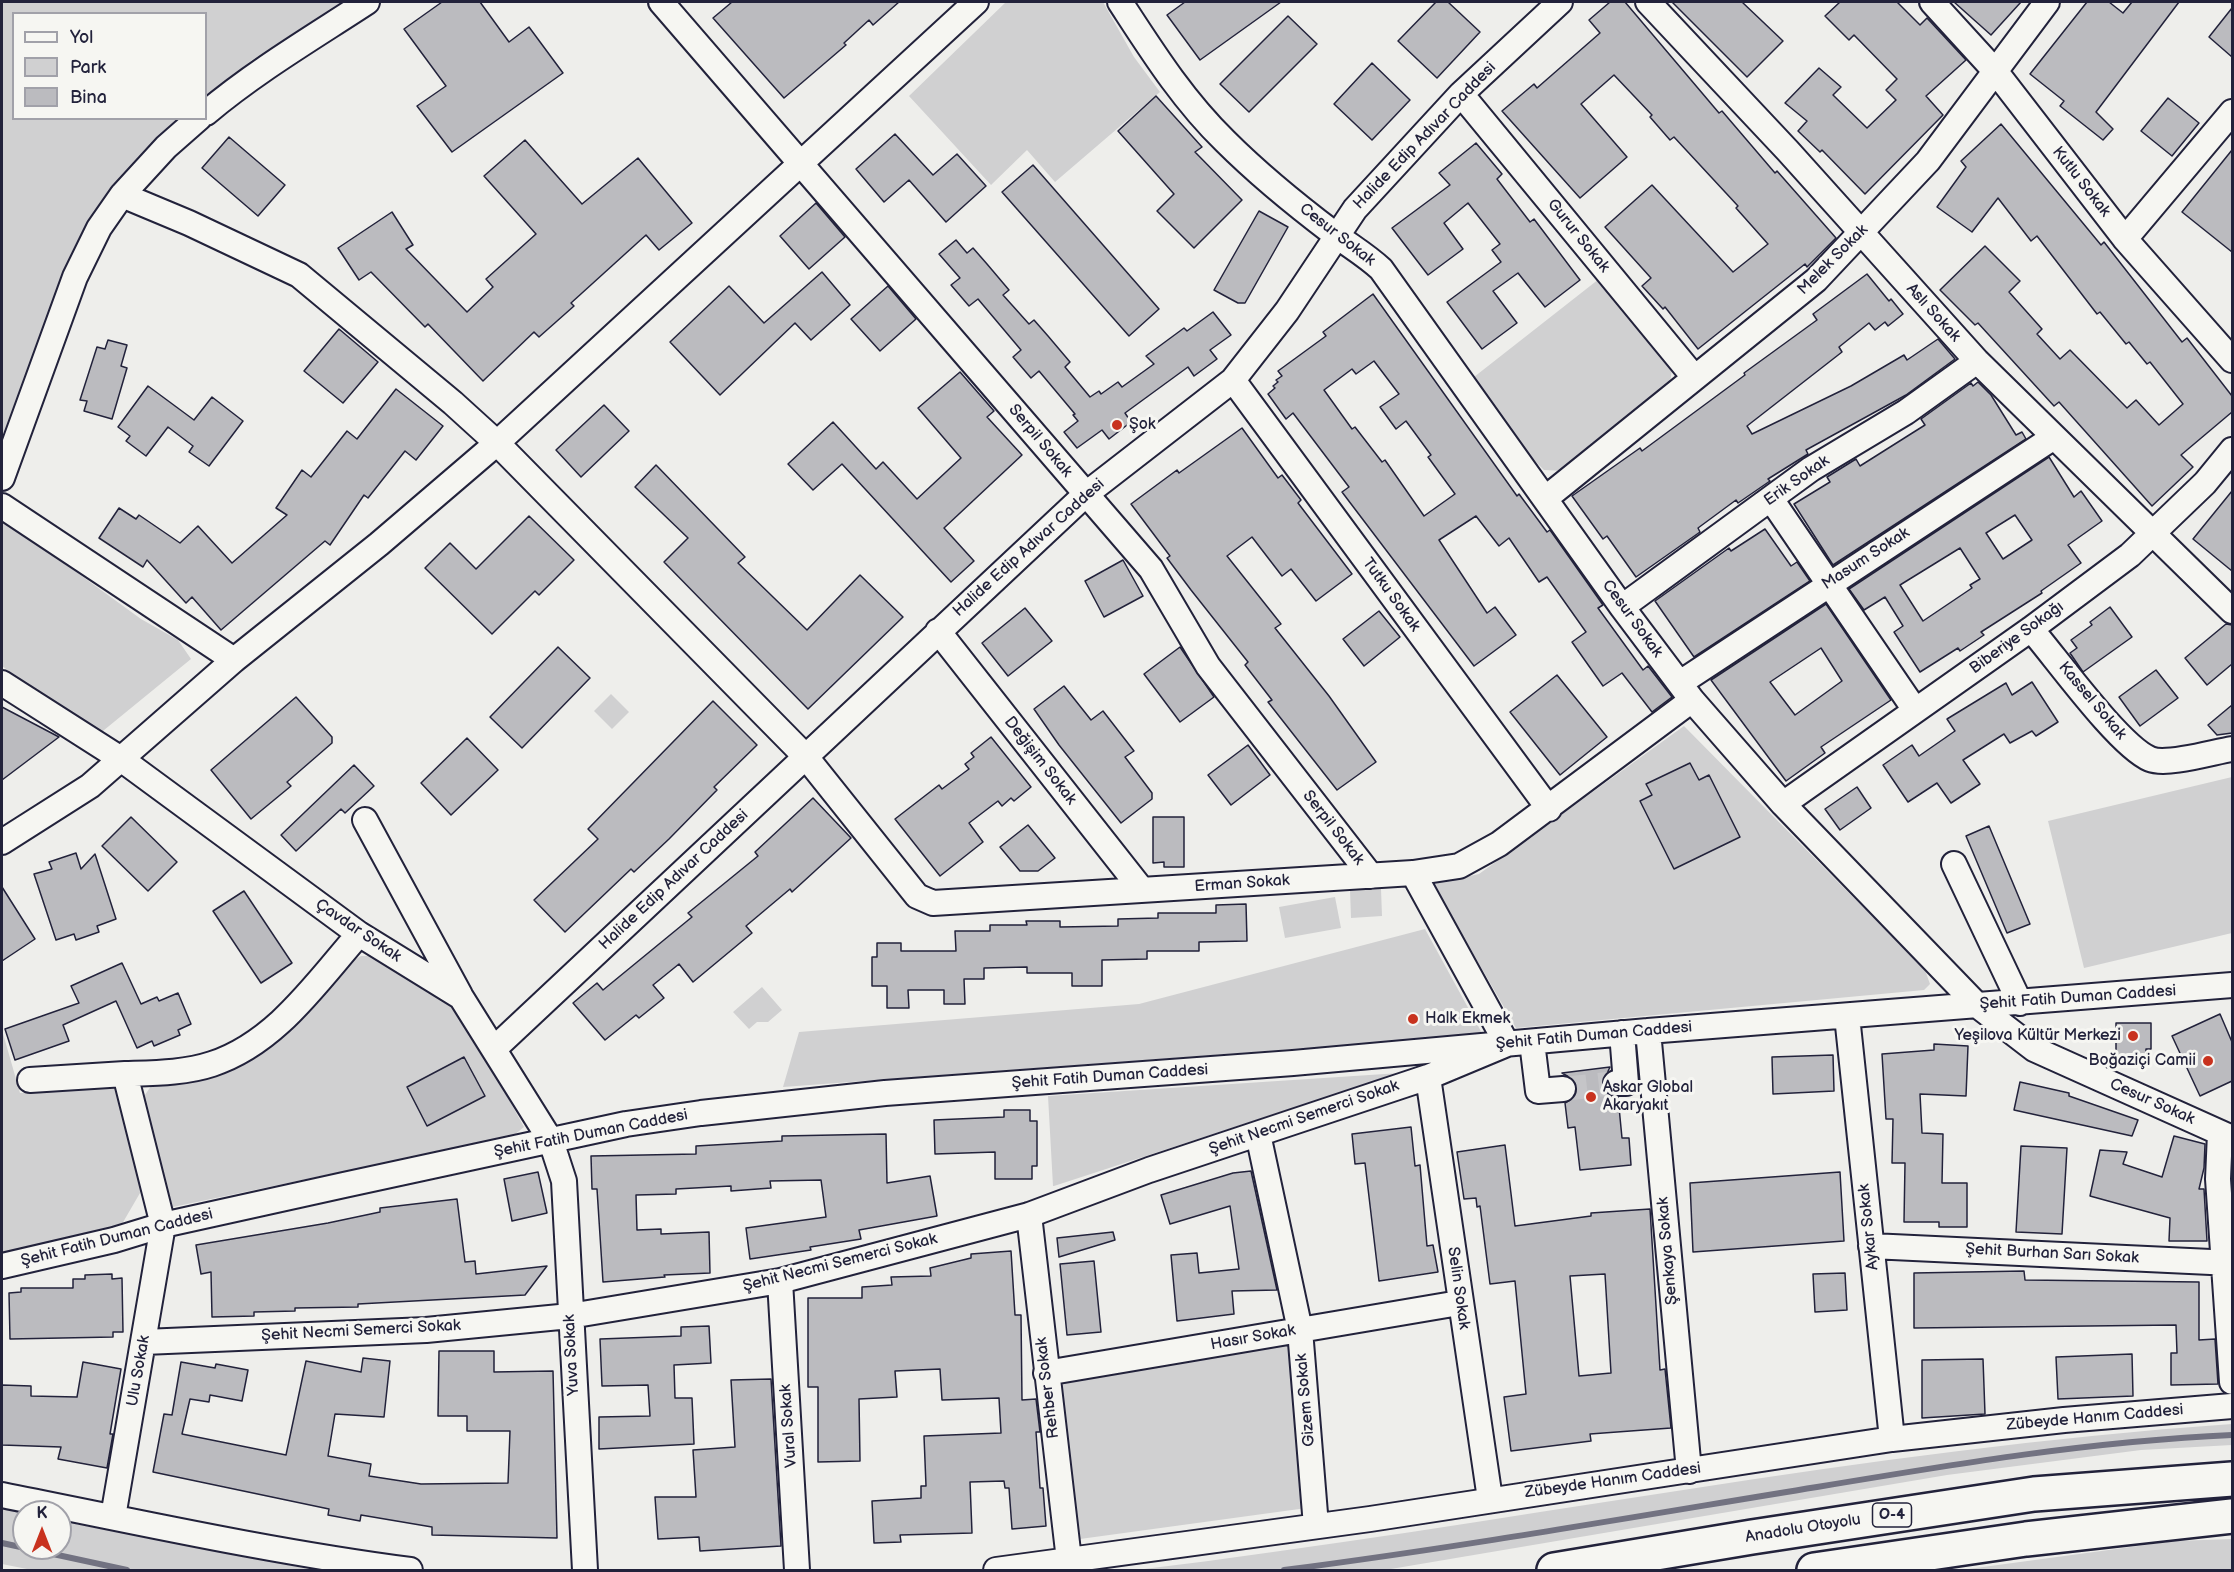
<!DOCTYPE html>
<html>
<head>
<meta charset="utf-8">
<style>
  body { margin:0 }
  #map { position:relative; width:2234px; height:1572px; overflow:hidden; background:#eeeeeb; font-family:"Balsamiq Sans",sans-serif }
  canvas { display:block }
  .frame { position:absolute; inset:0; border:3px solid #22223b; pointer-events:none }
  .legend { position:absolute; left:12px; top:12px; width:195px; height:108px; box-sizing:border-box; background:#f6f6f2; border:2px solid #a1a1a9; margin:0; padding:8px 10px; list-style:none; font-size:18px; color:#22223b }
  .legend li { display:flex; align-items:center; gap:12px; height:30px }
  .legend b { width:30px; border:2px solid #a1a1a9 }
  .north { position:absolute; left:12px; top:1500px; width:60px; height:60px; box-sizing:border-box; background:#f6f6f2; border:2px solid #a1a1a9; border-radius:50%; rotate:0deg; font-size:16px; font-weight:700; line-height:24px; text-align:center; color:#22223b }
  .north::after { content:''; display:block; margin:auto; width:21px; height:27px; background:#c8321e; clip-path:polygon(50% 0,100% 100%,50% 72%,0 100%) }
</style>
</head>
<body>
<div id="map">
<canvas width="2234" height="1572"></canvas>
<div class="frame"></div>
<ul class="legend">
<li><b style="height:8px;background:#f6f6f2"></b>Yol</li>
<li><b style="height:16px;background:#d0d0d1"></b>Park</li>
<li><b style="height:16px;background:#bbbbbf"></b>Bina</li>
</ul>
<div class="north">K</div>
</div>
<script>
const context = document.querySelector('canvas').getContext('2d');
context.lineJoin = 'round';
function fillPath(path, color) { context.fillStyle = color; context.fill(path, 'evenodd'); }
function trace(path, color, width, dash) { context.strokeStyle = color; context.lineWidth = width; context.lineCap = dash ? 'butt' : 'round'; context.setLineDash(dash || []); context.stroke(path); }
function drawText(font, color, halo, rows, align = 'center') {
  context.font = font + ' "Balsamiq Sans",sans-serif'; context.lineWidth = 6; context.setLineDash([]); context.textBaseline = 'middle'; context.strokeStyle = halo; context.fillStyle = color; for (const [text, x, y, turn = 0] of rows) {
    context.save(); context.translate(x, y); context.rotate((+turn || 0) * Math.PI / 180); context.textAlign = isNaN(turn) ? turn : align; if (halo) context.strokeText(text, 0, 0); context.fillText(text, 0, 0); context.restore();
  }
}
fillPath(new Path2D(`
  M2,2H341L252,60L206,97V14H14V118L180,119L120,179L88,222L65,267L2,445Z
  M1006,2H1103L1134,57L1160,92L1055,182L1027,150L991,185L909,96Z
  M1599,279L1672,369L1670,384L1564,471L1544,470L1530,456L1474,377Z
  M2,521L10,524L141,619L178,640L191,659L98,735L2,666Z
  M611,694L629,712L612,729L594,711Z
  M1684,726L1925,970L1930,984L1924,990L1516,1028L1433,884L1479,874Z
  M2232,777V933L2084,968L2048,821Z
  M1381,889L1382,916L1351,918L1350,890Z
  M1335,897L1341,928L1285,938L1279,907Z
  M1425,929L1483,1035L783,1087L799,1032L1139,1004Z
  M361,956H372L457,1006L524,1127L513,1136L168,1208L143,1098L151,1086L162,1081L256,1055L271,1045L312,1008L351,962Z
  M762,987L782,1010L768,1022H757L749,1029L733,1012Z
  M2,1030L20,1093L116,1086L128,1118L139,1165L140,1193L122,1224L103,1232L2,1255Z
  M1400,1073L1054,1186H1053L1048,1096Z
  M1301,1342L1314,1507L1080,1539L1061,1382Z
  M2232,1424V1445L2141,1450L1947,1475L1385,1570H1136C1502,1526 1864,1449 2232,1424Z
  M2,1508L24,1513V1548H60V1521L314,1570H32L2,1564Z
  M2232,1539V1570H1961L2175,1541Z`), '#d0d0d1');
trace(new Path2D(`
  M2,1543L127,1570
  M1284,1570C1462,1547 1639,1516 1817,1487C1955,1464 2093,1441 2232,1435`), '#727281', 6);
const building = new Path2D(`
  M442,2H480L509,42L529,27L563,73L452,152L417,106L446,86L404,29Z
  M732,2H899L873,25L869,20L844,43L846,45L784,98L713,18Z
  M1185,2H1281L1200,60L1167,15Z
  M1436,2H1448L1480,32L1437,78L1398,41Z
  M1610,2H1625L1719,113L1722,111L1775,173L1777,171L1836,238L1807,267L1805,264L1698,349L1665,307L1663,309L1642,286L1651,278L1605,227L1652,185L1733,272L1768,244L1736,208L1738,206L1674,137L1670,140L1650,117L1652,115L1614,75L1581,104L1627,157L1580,198L1502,111L1534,84L1537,88L1600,33L1589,20Z
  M1672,2H1742L1783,41L1747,77Z
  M1840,2H1897L1920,25L1927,18L1966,60L1926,96L1943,115L1865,194L1822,150L1820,152L1798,131L1807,121L1785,103L1819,68L1841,87L1833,95L1867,128L1896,100L1886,90L1897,79L1854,35L1849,40L1825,16Z
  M1954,2H2021L1991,35Z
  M2087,2H2109L2123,13L2132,2H2179L2096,112L2113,129L2103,140L2060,106L2064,101L2030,74Z
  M2232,8V57L2209,37Z
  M1288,16L1317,44L1249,112L1220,84Z
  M1372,63L1410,100L1372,140L1334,104Z
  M1156,96L1202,147L1195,152L1242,200L1194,248L1157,211L1174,194L1118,131Z
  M2168,98L2199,123L2172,156L2141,131Z
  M2001,124L2101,245L2104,242L2182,342L2187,338L2232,396V412L2181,455L2193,467L2152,506L2059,402L2054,406L1978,323L1975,325L1940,290L1985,246L2020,281L2009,292L2042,329L2037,334L2060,359L2070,350L2127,408L2136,400L2159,425L2183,404L2150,362L2147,364L2129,342L2126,344L2100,312L2097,314L2037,236L2031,241L1998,198L1972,232L1937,207L1966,167L1961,161Z
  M895,134L933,175L957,154L986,186L946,222L909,180L884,202L856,169Z
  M229,137L285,185L258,216L202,168Z
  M525,140L582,204L638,158L692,223L659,250L646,235L571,303L574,306L539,337L534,332L483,381L428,324L425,327L371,272L359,280L338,248L392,212L413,245L406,249L467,312L493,287L486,279L536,234L484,176Z
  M1476,143L1502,174L1497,179L1530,222L1534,219L1580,280L1545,307L1518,273L1493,291L1517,323L1482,349L1447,302L1501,262L1492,250L1500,244L1468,203L1444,223L1463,249L1428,275L1392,228L1450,185L1439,173Z
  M2232,150V252L2182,212Z
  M1033,165L1159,309L1129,336L1002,192Z
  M816,203L845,237L809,269L780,236Z
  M1259,211L1288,227L1245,303H1238L1214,290Z
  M956,240L967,253L973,248L987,264L1009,290L1003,295L1029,324L1034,320L1048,336L1070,362L1065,367L1090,397L1099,391L1101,394L1118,382L1122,387L1154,364L1146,356L1184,328L1187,331L1213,312L1231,335L1210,350L1217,359L1194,376L1188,367L1125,413L1131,422L1109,439L1102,430L1077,448L1064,432L1078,421L1073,415L1075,414L1039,371L1031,378L1013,357L1021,350L978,299L969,306L951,285L960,278L939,254Z
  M822,272L850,305L811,340L795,323L720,395L670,342L729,286L764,323Z
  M1867,274L1889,301L1891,299L1903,314L1888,326L1885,322L1875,330L1869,323L1839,347L1842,352L1747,426L1752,434L1851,386L1904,355L1907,360L1938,339L1955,359L1906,395L1806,450L1808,454L1768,479L1770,481L1738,503L1736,500L1698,528L1700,532L1636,577L1607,536L1603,539L1572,496L1640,448L1642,451L1745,375L1744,373L1817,320L1813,314Z
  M888,286L916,319L880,351L851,319Z
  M1373,294L1517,496L1519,494L1547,532L1550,530L1603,605L1598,608L1643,670L1648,666L1672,697L1652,712L1622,673L1603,686L1572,642L1586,632L1547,577L1539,582L1509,538L1499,546L1476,516L1439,540L1487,613L1495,607L1516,635L1474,666L1342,492L1349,487L1293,413L1286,419L1268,394L1275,388L1273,386L1278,382L1276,380L1282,376L1278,371L1326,336L1323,332ZM1374,361L1399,394L1380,407L1396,429L1406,421L1431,455L1428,457L1455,494L1424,516L1385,460L1382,462L1355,427L1352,429L1324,390L1352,369L1356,374Z
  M339,329L378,362L343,403L304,371Z
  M108,340L127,345L121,366L127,368L112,419L84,411L87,401L80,400L97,347L105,349Z
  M960,372L994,411L987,417L1022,455L944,528L974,561L951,582L842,464L813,490L788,464L833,422L876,469L883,462L917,499L961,458L918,408Z
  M1978,382L1991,395L2016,435L2022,432L2026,439L1833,565L1794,504L1830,482L1827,477L1856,459L1860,466L1925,425L1921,419L1971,383L1973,386Z
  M148,386L194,420L212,397L243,421L209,466L189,452L193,446L168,427L146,456L126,441L130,436L118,427Z
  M396,389L443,426L416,460L405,451L368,498L364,495L330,545L325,541L221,630L192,597L186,603L147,560L143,567L99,538L119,508L136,519L139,515L180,543L198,526L232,563L287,515L276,508L302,470L311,477L347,431L357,439Z
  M604,405L629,431L581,477L556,450Z
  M1242,428L1278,478L1282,475L1301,500L1298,503L1352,574L1316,601L1291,569L1282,576L1252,537L1227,556L1281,624L1275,628L1329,696L1376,762L1337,790L1268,702L1272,700L1245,665L1248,662L1191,590L1167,558L1170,556L1131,504L1177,470L1179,473Z
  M2049,457L2074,497L2081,491L2102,521L2068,545L2081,563L2041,591L2042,593L1981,632L1984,635L1960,651L1958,648L1920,672L1894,632L1903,626L1885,597L1864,610L1849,589ZM2015,515L2032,540L2003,559L1986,533ZM1960,548L1980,579L1970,585L1972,588L1923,621L1900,585Z
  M656,465L745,557L738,563L807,630L860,575L903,617L808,709L664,562L688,538L635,487Z
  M2232,491V571L2193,539Z
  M529,516L574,560L539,595L535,591L492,634L425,568L450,543L476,569Z
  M1765,529L1791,566L1797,562L1810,581L1694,657L1655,601L1729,548L1731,551Z
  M1123,560L1143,596L1104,617L1085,581Z
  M1826,604L1891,700L1821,747L1825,753L1786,781L1711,680ZM1821,648L1842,681L1795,715L1770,682Z
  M2110,607L2132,637L2083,672L2070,653L2077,648L2071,640L2092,625L2090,622Z
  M1025,608L1052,641L1008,676L982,643Z
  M1379,611L1400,637L1364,666L1343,639Z
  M2226,624L2232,625V664L2207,685L2185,658Z
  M558,647L590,678L522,748L490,717Z
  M1180,647L1214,697L1180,722L1144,674Z
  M2156,670L2178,698L2140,726L2119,697Z
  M1557,675L1607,737L1560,775L1510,712Z
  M2032,682L2058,722L2036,736L2032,731L2010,743L2004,734L1963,760L1980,784L1951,803L1937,783L1908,802L1883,765L1912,745L1919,756L1955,731L1947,719L2006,683L2012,695Z
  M1064,686L1091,720L1103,711L1134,751L1125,757L1152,793V799L1121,823L1059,745L1034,709Z
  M296,697L332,737V743L287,782L291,786L251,819L211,770Z
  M713,701L757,745L714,787L717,790L669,839L634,872L631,869L565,932L534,900L598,839L588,829Z
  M2232,705V733L2217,735L2208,725Z
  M2,707L59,737L2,780Z
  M991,737L1031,787L1014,801L1011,798L1002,806L998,801L969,823L983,842L940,876L895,819L939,785L942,789L969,769L965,764L974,757L971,753Z
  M467,738L498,770L451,815L421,783Z
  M1248,745L1270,775L1231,805L1208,775Z
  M1690,763L1699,780L1709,775L1740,837L1674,869L1640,801L1652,795L1646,784Z
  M354,765L374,786L345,813L341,809L296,851L281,835Z
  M1857,787L1871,808L1840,830L1825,809Z
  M813,798L851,838L792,892L790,889L746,926L752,933L693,982L679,964L653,985L664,998L639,1018L636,1015L605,1040L573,1003L597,983L603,990L692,917L688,913L758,856L755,852Z
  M131,817L177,862L148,891L102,846Z
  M1153,817H1184V867H1164V862L1153,863Z
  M1028,825L1055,858L1038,871H1020L1000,847Z
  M1989,826L2030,924L2007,933L1966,836Z
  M76,853L81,869L95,854L116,919L97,926L99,932L76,940L74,934L56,940L34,874L52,869L49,862Z
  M2,887L35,939L2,961Z
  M244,891L292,963L261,983L213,911Z
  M1246,904L1247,941L1199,942V951H1147V959L1102,960V986H1072V973H1027V967L984,968V979H964L965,1004H944V990H908L909,1008H887V986H872V957H877V943H901V951H956L955,931H990V925H1027L1026,921H1060V927L1118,926V919L1158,918V913H1216V905Z
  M122,963L141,1004L157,997L159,1001L178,993L191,1024L178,1030L180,1035L154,1046L152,1041L137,1048L116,1001L63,1025L69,1041L15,1060L5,1029L79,1003L71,986Z
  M2220,1014L2232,1042V1081L2200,1096L2172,1036Z
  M2116,1023H2151V1049H2146V1061H2116Z
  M1934,1044L1968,1046L1966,1096L1920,1094L1922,1133L1943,1134L1942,1183H1967V1227H1939V1222H1904L1905,1163H1892L1893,1119H1886L1882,1054L1934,1050Z
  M1833,1055L1834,1091L1773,1094L1772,1057Z
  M464,1057L485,1096L427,1126L407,1087Z
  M1610,1067L1602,1084L1608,1095L1618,1097L1622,1138H1629L1631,1165L1580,1170L1575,1127L1568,1128L1565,1103L1576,1096L1577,1087L1574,1080L1562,1073Z
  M2020,1082L2069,1093V1096L2138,1120L2132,1136L2014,1110Z
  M1004,1110H1030V1121H1037V1166H1032V1179H995V1152L935,1154L934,1120L1004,1117Z
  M1411,1127L1415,1166L1420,1165L1427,1246L1433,1245L1438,1272L1379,1281L1365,1163L1355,1164L1352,1134Z
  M886,1134L887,1183L930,1176L937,1216L859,1230L861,1239L810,1247L811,1250L750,1259L746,1228L826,1217L821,1180L770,1181L771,1188L731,1191V1186L676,1189V1194L636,1195L637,1230L661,1229V1234L709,1232L710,1273L664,1275L665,1277L603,1282L597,1189H592L591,1156L696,1154V1146L782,1141V1136Z
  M2174,1136L2205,1144L2204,1168L2199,1189H2204L2207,1241H2169L2170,1218L2090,1196L2100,1150L2127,1152L2123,1164L2162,1177Z
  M1505,1145L1515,1226L1591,1216V1213L1650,1209L1660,1370L1665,1369L1671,1428L1590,1434L1591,1441L1511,1451L1504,1397L1526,1394L1515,1281L1490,1284L1480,1206L1477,1207L1476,1198L1464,1199L1457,1152ZM1605,1274L1611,1373L1579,1376L1570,1276Z
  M2021,1146L2067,1148L2062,1234L2016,1232Z
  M1251,1171L1277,1290L1232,1291L1234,1314L1177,1321L1171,1255L1197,1253L1199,1273L1239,1269L1230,1206L1170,1224L1161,1195L1233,1173Z
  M538,1172L547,1213L512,1221L504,1179Z
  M1840,1172L1844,1241L1693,1252L1690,1183Z
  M457,1199L465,1262L475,1261L476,1274L547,1266L525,1295L358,1304V1307L295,1308V1311L254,1312V1316L212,1317L211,1272L201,1274L196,1245L328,1223L380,1212V1208Z
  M1113,1232L1115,1240L1059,1257L1057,1238Z
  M1011,1251L1015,1315H1021L1022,1400L1036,1399L1040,1432H1036L1040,1488H1043L1046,1526L1012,1529L1009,1488H1005L1004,1481L970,1482L972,1533L900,1535L901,1542L874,1543L872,1501L921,1498V1486H926L924,1436L1001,1433L999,1398L942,1400L940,1369L895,1371L897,1397L859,1399L860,1461L818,1462V1387H808V1298H862V1287L892,1285L891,1277L931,1276L930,1268L971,1258V1254Z
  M1094,1261L1101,1332L1067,1335L1060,1264Z
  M2024,1271L2025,1280L2199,1282V1340L2215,1339L2218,1384L2171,1385V1353H2177L2176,1325L1914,1328V1273Z
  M1845,1273L1847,1310L1815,1312L1813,1274Z
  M112,1274V1279L122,1278L123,1332H113V1337L10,1339L9,1293L21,1292V1288H73V1279H85V1275Z
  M709,1326L711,1363L674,1365L675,1398H692L694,1444L599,1449V1417L650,1416L648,1385L602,1386L600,1339L681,1336V1327Z
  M439,1351H494V1372L553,1371L557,1538L432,1535V1527L361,1515L360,1521L328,1515L329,1509L153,1472L164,1414L172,1415L181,1362L215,1368L216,1364L248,1370L242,1401L210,1395L209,1402L190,1399L182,1434L286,1455L306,1361L361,1372L363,1358L390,1361L384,1417L335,1414L328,1456L371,1464L369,1476L421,1484L508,1483L510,1431H467V1416H438Z
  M2132,1354L2133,1396L2058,1399L2056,1357Z
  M1983,1359L1985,1414L1922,1418V1360Z
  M83,1362L121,1369L110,1434H113L107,1468L58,1459L61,1447L2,1445V1385L31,1386V1396L77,1397Z
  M771,1379L781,1546L700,1551L699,1537L658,1539L655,1497H696L693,1450L735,1447L731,1380Z`);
fillPath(building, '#bbbbbf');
trace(building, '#22223b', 1.5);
trace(new Path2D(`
  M1563,1089L1616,1083`), '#c5c5c8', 24, [24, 12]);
const minor = new Path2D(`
  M661,2L1151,569L1208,666L1371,876
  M1120,2C1152,51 1182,99 1225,141C1258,174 1296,205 1333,233C1350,246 1366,255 1381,269L1622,607L1692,700L1783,804L1978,1006L2034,1049L2232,1138
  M1648,2L1788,151L1977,361L2232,611
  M1932,2L1996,72L2125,239L2232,360
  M1461,94L1694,377
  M206,113C256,71 312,38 367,2
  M199,118L166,147L122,195L189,223L299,275L453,403L497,443L806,757L917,896L933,903L1413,873L1459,866L1499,844L1692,700
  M2125,239L2232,112
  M1233,380L1549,809
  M2,478L75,277L99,228L122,195
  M1546,498L1816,280L1928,161L2047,2
  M1771,499L1915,710
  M2,506L234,660
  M1622,607L1811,469L1906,412L1977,361
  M2031,629C2056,658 2119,746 2150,759C2167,766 2213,752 2232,749
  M938,631L1142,890
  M2,683L121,759L359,934L461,997L551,1141L564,1181L585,1570
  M1680,683L2054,437
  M1783,804L2031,629L2130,555L2205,483L2232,450
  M365,820L460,995
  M2,842L90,786L234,660L379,544L497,443L976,2
  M1954,864L2020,1003
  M1847,1016L1892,1439
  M1648,1031L1689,1471
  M1532,1042L1538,1091L1563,1089
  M495,1048L1086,494L1233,380L1287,311L1355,209L1461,94L1560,2
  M1428,1077L1490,1499
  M30,1080L125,1074
  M1616,1083H1626L1622,1033
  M2220,1133L2218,1179L2232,1382
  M1258,1134L1300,1330L1316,1526
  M1029,1215L1069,1560
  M1871,1246L2232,1263
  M2,1266L114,1240L163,1225L344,1185L626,1124L701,1113L885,1093L1293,1063L1648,1031L2232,985
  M780,1281L797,1570
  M144,1342L426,1330L570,1316L780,1281L1029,1215L1149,1170L1428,1077L1507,1044L1413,873
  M1046,1373L1459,1303
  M2,1495C137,1522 272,1552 410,1570
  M113,1517L163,1225L125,1074C154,1073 185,1073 212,1064C276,1043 316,983 359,934
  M996,1570L1370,1519L1892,1439L2064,1420L2232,1406`);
const highway = new Path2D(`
  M1554,1570L1752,1537L2034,1494L2232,1479
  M1814,1570L2026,1539L2232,1516`);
trace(minor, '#22223b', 28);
trace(highway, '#22223b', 38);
trace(minor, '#f6f6f2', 24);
trace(highway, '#f6f6f2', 33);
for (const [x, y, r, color] of [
  [1117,425,6,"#c8321e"],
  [1413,1019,6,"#c8321e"],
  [2133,1036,6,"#c8321e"],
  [2208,1061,6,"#c8321e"],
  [1591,1097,6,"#c8321e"]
]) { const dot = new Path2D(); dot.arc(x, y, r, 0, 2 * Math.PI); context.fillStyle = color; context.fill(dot); trace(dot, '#f6f6f2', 2); }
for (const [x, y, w] of [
  [1892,1515,39]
]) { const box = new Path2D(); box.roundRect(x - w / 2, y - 12, w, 24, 4.5); context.fillStyle = '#f6f6f2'; context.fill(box); trace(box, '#22223b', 1.5); }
drawText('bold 15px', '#22223b', null, [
  ["O-4",1892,1515]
]);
drawText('16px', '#22223b', '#f6f6f2', [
  ["Halide Edip Adıvar Caddesi",1425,136,-46],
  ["Kutlu Sokak",2081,182,52],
  ["Cesur Sokak",1337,235,38],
  ["Gurur Sokak",1578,236,51],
  ["Melek Sokak",1833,260,-45],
  ["Aslı Sokak",1933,313,48],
  ["Serpil Sokak",1040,441,50],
  ["Erik Sokak",1797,481,-35],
  ["Halide Edip Adıvar Caddesi",1029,548,-42],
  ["Masum Sokak",1866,559,-33],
  ["Tutku Sokak",1391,595,54],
  ["Cesur Sokak",1632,619,54],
  ["Biberiye Sokağı",2017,638,-36],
  ["Kassel Sokak",2092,701,50],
  ["Değişim Sokak",1040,761,52],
  ["Serpil Sokak",1333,828,52],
  ["Halide Edip Adıvar Caddesi",674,880,-43],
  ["Erman Sokak",1242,884,-4],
  ["Çavdar Sokak",358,931,34],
  ["Şehit Fatih Duman Caddesi",2078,998,-4],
  ["Şehit Fatih Duman Caddesi",1594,1036,-5],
  ["Şehit Fatih Duman Caddesi",1110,1077,-4],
  ["Cesur Sokak",2152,1102,24],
  ["Şehit Necmi Semerci Sokak",1304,1118,-19],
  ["Şehit Fatih Duman Caddesi",591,1134,-11],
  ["Aykar Sokak",1869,1227,-96],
  ["Şehit Fatih Duman Caddesi",117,1238,-14],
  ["Şenkaya Sokak",1668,1251,-95],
  ["Şehit Burhan Sarı Sokak",2052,1254,3],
  ["Şehit Necmi Semerci Sokak",840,1263,-14],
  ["Selin Sokak",1458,1288,82],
  ["Şehit Necmi Semerci Sokak",361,1331,-3],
  ["Hasır Sokak",1253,1338,-10],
  ["Yuva Sokak",572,1355,-93],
  ["Ulu Sokak",139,1371,-80],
  ["Rehber Sokak",1048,1388,-97],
  ["Gizem Sokak",1306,1400,-95],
  ["Zübeyde Hanım Caddesi",2095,1418,-5],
  ["Vural Sokak",789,1426,-94],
  ["Zübeyde Hanım Caddesi",1613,1481,-8],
  ["Anadolu Otoyolu",1803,1529,-9]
]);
drawText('16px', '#22223b', '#f6f6f2', [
  ["Şok",1129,425],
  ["Halk Ekmek",1425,1019],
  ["Yeşilova Kültür Merkezi",2121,1036,"right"],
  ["Boğaziçi Camii",2196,1061,"right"],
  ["Askar Global",1603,1088],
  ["Akaryakıt",1603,1106]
], 'left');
</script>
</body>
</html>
